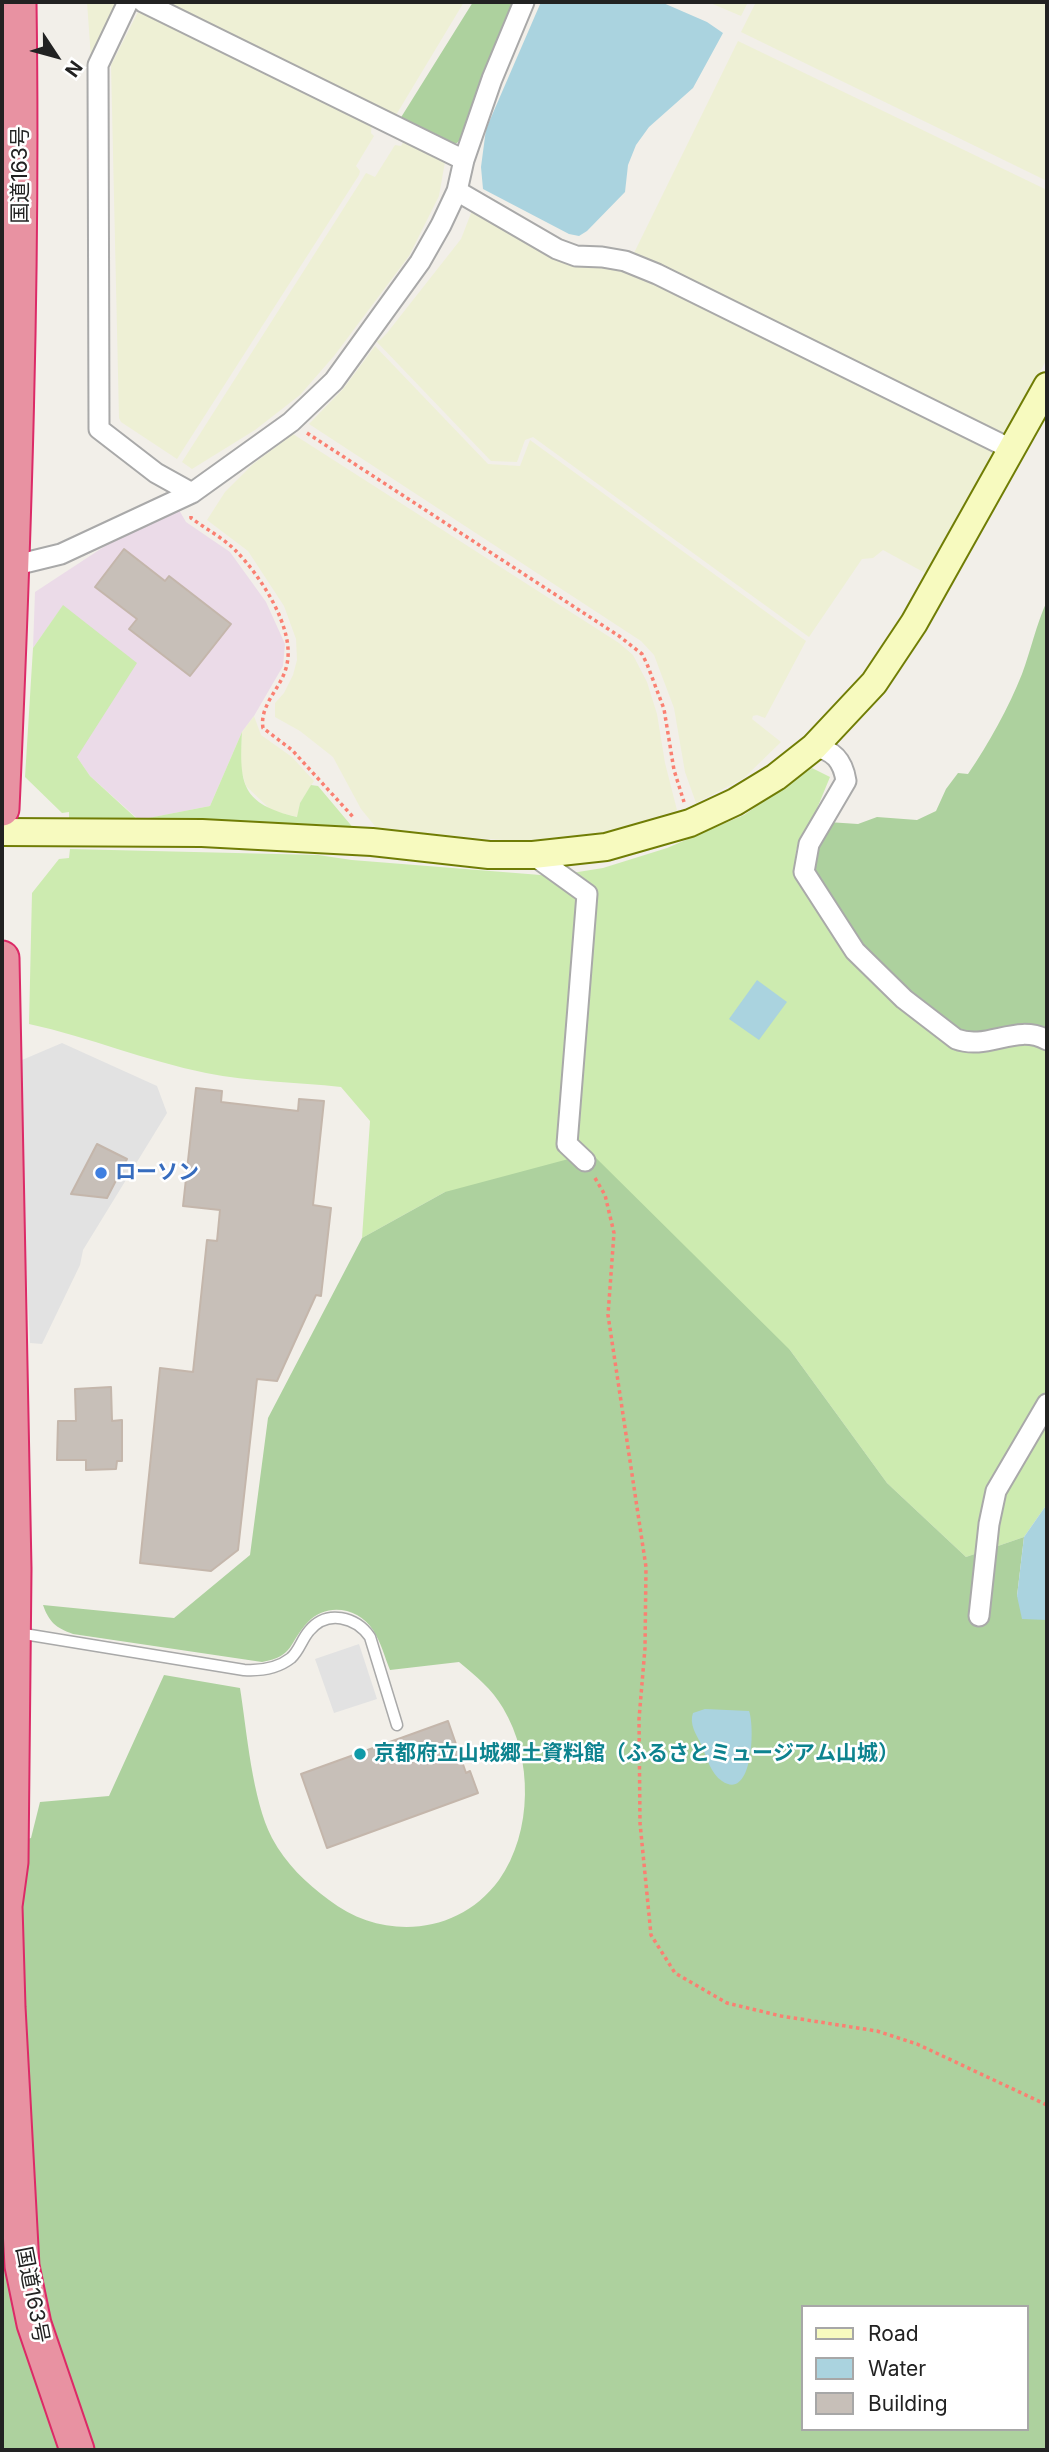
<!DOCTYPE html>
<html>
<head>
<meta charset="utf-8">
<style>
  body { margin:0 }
  #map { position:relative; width:1049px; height:2452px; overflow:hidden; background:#f2efe9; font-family:Inter,sans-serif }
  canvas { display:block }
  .frame { position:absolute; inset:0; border:4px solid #222; pointer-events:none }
  .legend { position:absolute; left:801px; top:2305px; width:228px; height:126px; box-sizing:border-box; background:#fff; border:2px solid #a7a7a7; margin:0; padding:9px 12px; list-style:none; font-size:21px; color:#222 }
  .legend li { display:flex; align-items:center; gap:14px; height:35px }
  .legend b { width:35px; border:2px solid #a7a7a7 }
  .north { position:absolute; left:21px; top:21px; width:70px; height:70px; -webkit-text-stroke:5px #fff; paint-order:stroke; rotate:126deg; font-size:19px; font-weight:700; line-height:28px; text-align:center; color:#222 }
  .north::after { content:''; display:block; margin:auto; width:24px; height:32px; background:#222; clip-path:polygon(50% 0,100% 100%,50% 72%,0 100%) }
</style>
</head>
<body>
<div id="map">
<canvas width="1049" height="2452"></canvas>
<div class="frame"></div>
<ul class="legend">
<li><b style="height:9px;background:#f7fabf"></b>Road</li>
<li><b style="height:19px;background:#aad3df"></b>Water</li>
<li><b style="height:19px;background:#c7bfb8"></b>Building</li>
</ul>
<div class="north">N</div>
</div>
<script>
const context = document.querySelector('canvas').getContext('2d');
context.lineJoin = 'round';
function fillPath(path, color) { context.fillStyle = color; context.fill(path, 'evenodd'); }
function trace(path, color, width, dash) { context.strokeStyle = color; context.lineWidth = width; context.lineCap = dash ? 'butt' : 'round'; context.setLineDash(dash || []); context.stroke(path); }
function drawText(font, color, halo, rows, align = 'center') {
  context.font = font + ' Inter,"Noto Sans JP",sans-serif'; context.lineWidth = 5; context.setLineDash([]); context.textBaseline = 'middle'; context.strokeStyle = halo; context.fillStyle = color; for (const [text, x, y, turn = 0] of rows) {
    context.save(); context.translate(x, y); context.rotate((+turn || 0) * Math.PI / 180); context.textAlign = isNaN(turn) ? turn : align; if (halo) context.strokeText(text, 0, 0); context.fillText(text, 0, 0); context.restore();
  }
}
fillPath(new Path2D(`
  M179,510L186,522L230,552L266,602L285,644L283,666L254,716L242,732L210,806L139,820L90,776L77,757L63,606L33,648L35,592L128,531Z`), '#ebdbe8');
fillPath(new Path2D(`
  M87,2H118L91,58Z
  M166,2H464L396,115Z
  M708,2H748L741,16Z
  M756,2H1047V181L741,32Z
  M139,10L372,122L371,133L374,136L356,166L360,171L359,175L177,459L121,422L119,418L111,65Z
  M738,41L1047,190V359L1008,431L997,433L633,255Z
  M405,139L445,162L439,196L409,256L334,356L300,395L255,430L192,469L182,462L361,181L366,173L375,177L395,145L401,146Z
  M473,208L631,270L986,442L996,453L927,574L883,550L873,558L862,559L809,637L533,437L525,440L517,462L491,461L376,341L380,340L387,333L450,253L461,239Z
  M375,346L488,464L520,466L530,440L806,641L765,718L757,715L753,716L752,719L781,742L744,778L696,803L685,772L674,708L654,655L641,641L309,424L343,389Z
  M293,434L619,643L633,655L647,682L657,714L665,763L677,810L675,811L610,831L556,839L517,841L379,831L361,809L333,757L300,731L275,717V703L284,693L293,675L297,660L296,639L284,606L248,551L207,520L225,492L253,464Z
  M254,716L261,735L292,757L314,781L300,803L298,817L272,811L246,786L240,766L242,732Z`), '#eef0d5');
fillPath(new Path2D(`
  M63,605L137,663L77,757L90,776L138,820L210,806L242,732C239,785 242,804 297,817L300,803L311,785L318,786L355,830L69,819V812L62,813L25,777L33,648Z
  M812,768L830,777L816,811L796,850L795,873L1047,1031V1504L1024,1537L966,1557L887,1483L790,1350L445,1192L362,1238L370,1121L341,1087C297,1082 250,1082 206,1073C146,1061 89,1037 29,1024L32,893L59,859L69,858L70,849L318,855L352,860L553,876L603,868L667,848L744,815Z`), '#cdebb0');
fillPath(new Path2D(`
  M473,2H515L465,134L457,143L452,145L400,119Z
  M1047,601V1031L973,1036L950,1030L860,949L808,874L815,847L828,822L858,824L877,817L917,820L936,811L946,789L958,773L968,774C988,745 1009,707 1022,674C1031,650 1036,625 1047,601Z
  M591,1153L790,1350L887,1483L966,1557L1024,1537L1017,1596L1047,1620V2450H90L57,2355L35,2252L20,1975L23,1840L31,1838L40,1802L109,1796L164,1675L240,1688C247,1732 252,1799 272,1838C286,1864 306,1883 329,1900C382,1941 458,1936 499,1880C533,1832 533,1758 503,1708C492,1689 476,1676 459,1662L390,1670C385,1658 381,1642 373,1630C359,1608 327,1602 308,1622C288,1643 295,1656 262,1662L73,1634C56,1628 49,1622 43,1605L174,1618L250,1555L268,1418L362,1238L445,1192ZM802,2307H1026V2429H802Z
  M2,2107L64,2450H2Z`), '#add19e');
fillPath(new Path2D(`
  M62,1043L157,1086L167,1113L83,1250L80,1265L42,1344L30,1343L23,1199L22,1060Z
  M359,1644L377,1699L334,1713L315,1659Z`), '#e2e2e2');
fillPath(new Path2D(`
  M541,2H661L707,22L723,33L693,88L649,127L636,145L628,165L625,192L587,231L579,236L569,234L483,189L481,167L486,129Z
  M757,980L787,1002L759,1040L729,1019Z
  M1047,1504V1620L1022,1619L1017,1596L1024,1537Z
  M705,1709L749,1711C755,1726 753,1802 722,1781C711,1774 706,1756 701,1744C696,1734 689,1724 693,1713Z`), '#aad3df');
const building = new Path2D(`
  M124,549L165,581L169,576L231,624L190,676L129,629L137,619L95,587Z
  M196,1088L222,1091L221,1102L298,1111L299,1099L324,1101L313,1205L331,1208L321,1296L316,1295L277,1381L257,1379L238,1550L211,1571L140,1563L160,1368L193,1372L207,1240L217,1241L220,1210L183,1206Z
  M97,1144L127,1159L107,1198L71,1194Z
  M111,1387L112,1421L122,1420V1461H117L116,1469L86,1470V1460H57L58,1421H76L75,1389Z
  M448,1721L466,1773L470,1771L478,1793L327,1848L301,1774Z`);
fillPath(building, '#c7bfb8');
trace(building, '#c4b6ab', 2);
const lane = new Path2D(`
  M18,1633L244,1670C261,1671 277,1669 291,1658C299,1651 302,1639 309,1631C327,1609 356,1617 370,1637L397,1725`);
const street = new Path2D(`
  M128,2L98,65L99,429L156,473L192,493
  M143,2L464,160
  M457,191L557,249L576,256L602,257L625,261L657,274L1013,450
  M12,566L61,554L192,493L291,422L334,381L420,262L441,225L457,191L464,160L492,79L524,2
  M814,747C834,750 843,761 846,781L809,844L804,872L855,951L904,999L956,1039C988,1051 1016,1023 1047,1040
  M533,855L587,894L567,1144L585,1161
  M979,1616L989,1524L996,1491L1047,1404`);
const secondary = new Path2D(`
  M2,832L202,833L372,842L489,855H533L606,847L690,823L735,802L776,777L814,747L874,683L914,623L1047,386`);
const highway = new Path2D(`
  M2,809C14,540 23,271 19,2
  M2,958L14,1569L11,1862L5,1906L8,2007L22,2266L34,2324L77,2450`);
trace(lane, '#a9a9a9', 13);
trace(street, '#a9a9a9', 23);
trace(secondary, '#707d05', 30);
trace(highway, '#dc2a67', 37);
trace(new Path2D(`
  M307,433L619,636L642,654L647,664L664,709L674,770L684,802
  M191,516V518C206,529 223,538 235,550C260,575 295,628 287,664C283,687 259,704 263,728L292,750L354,818
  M595,1178L605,1195L614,1233L608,1315L646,1567L645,1648L639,1719L640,1823L651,1935L675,1973L727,2003L781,2016L877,2031L917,2044L1047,2105`), '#fa8072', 3.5, [3.5, 3.5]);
trace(lane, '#fff', 10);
trace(street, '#fff', 19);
trace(secondary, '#f7fabf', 26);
trace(highway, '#e892a2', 33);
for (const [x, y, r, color] of [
  [101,1173,7,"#3f7fe0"],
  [360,1754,7,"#0f9aa8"]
]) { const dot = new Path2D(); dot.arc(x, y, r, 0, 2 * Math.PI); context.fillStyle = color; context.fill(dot); trace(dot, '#fff', 2.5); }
drawText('21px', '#222', '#fff', [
  ["国道163号",21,175,-90],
  ["国道163号",32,2295,79]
]);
drawText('bold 21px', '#366cbe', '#fff', [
  ["ローソン",115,1173]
], 'left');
drawText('bold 21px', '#0d838f', '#fff', [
  ["京都府立山城郷土資料館（ふるさとミュージアム山城）",374,1754]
], 'left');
</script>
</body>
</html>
